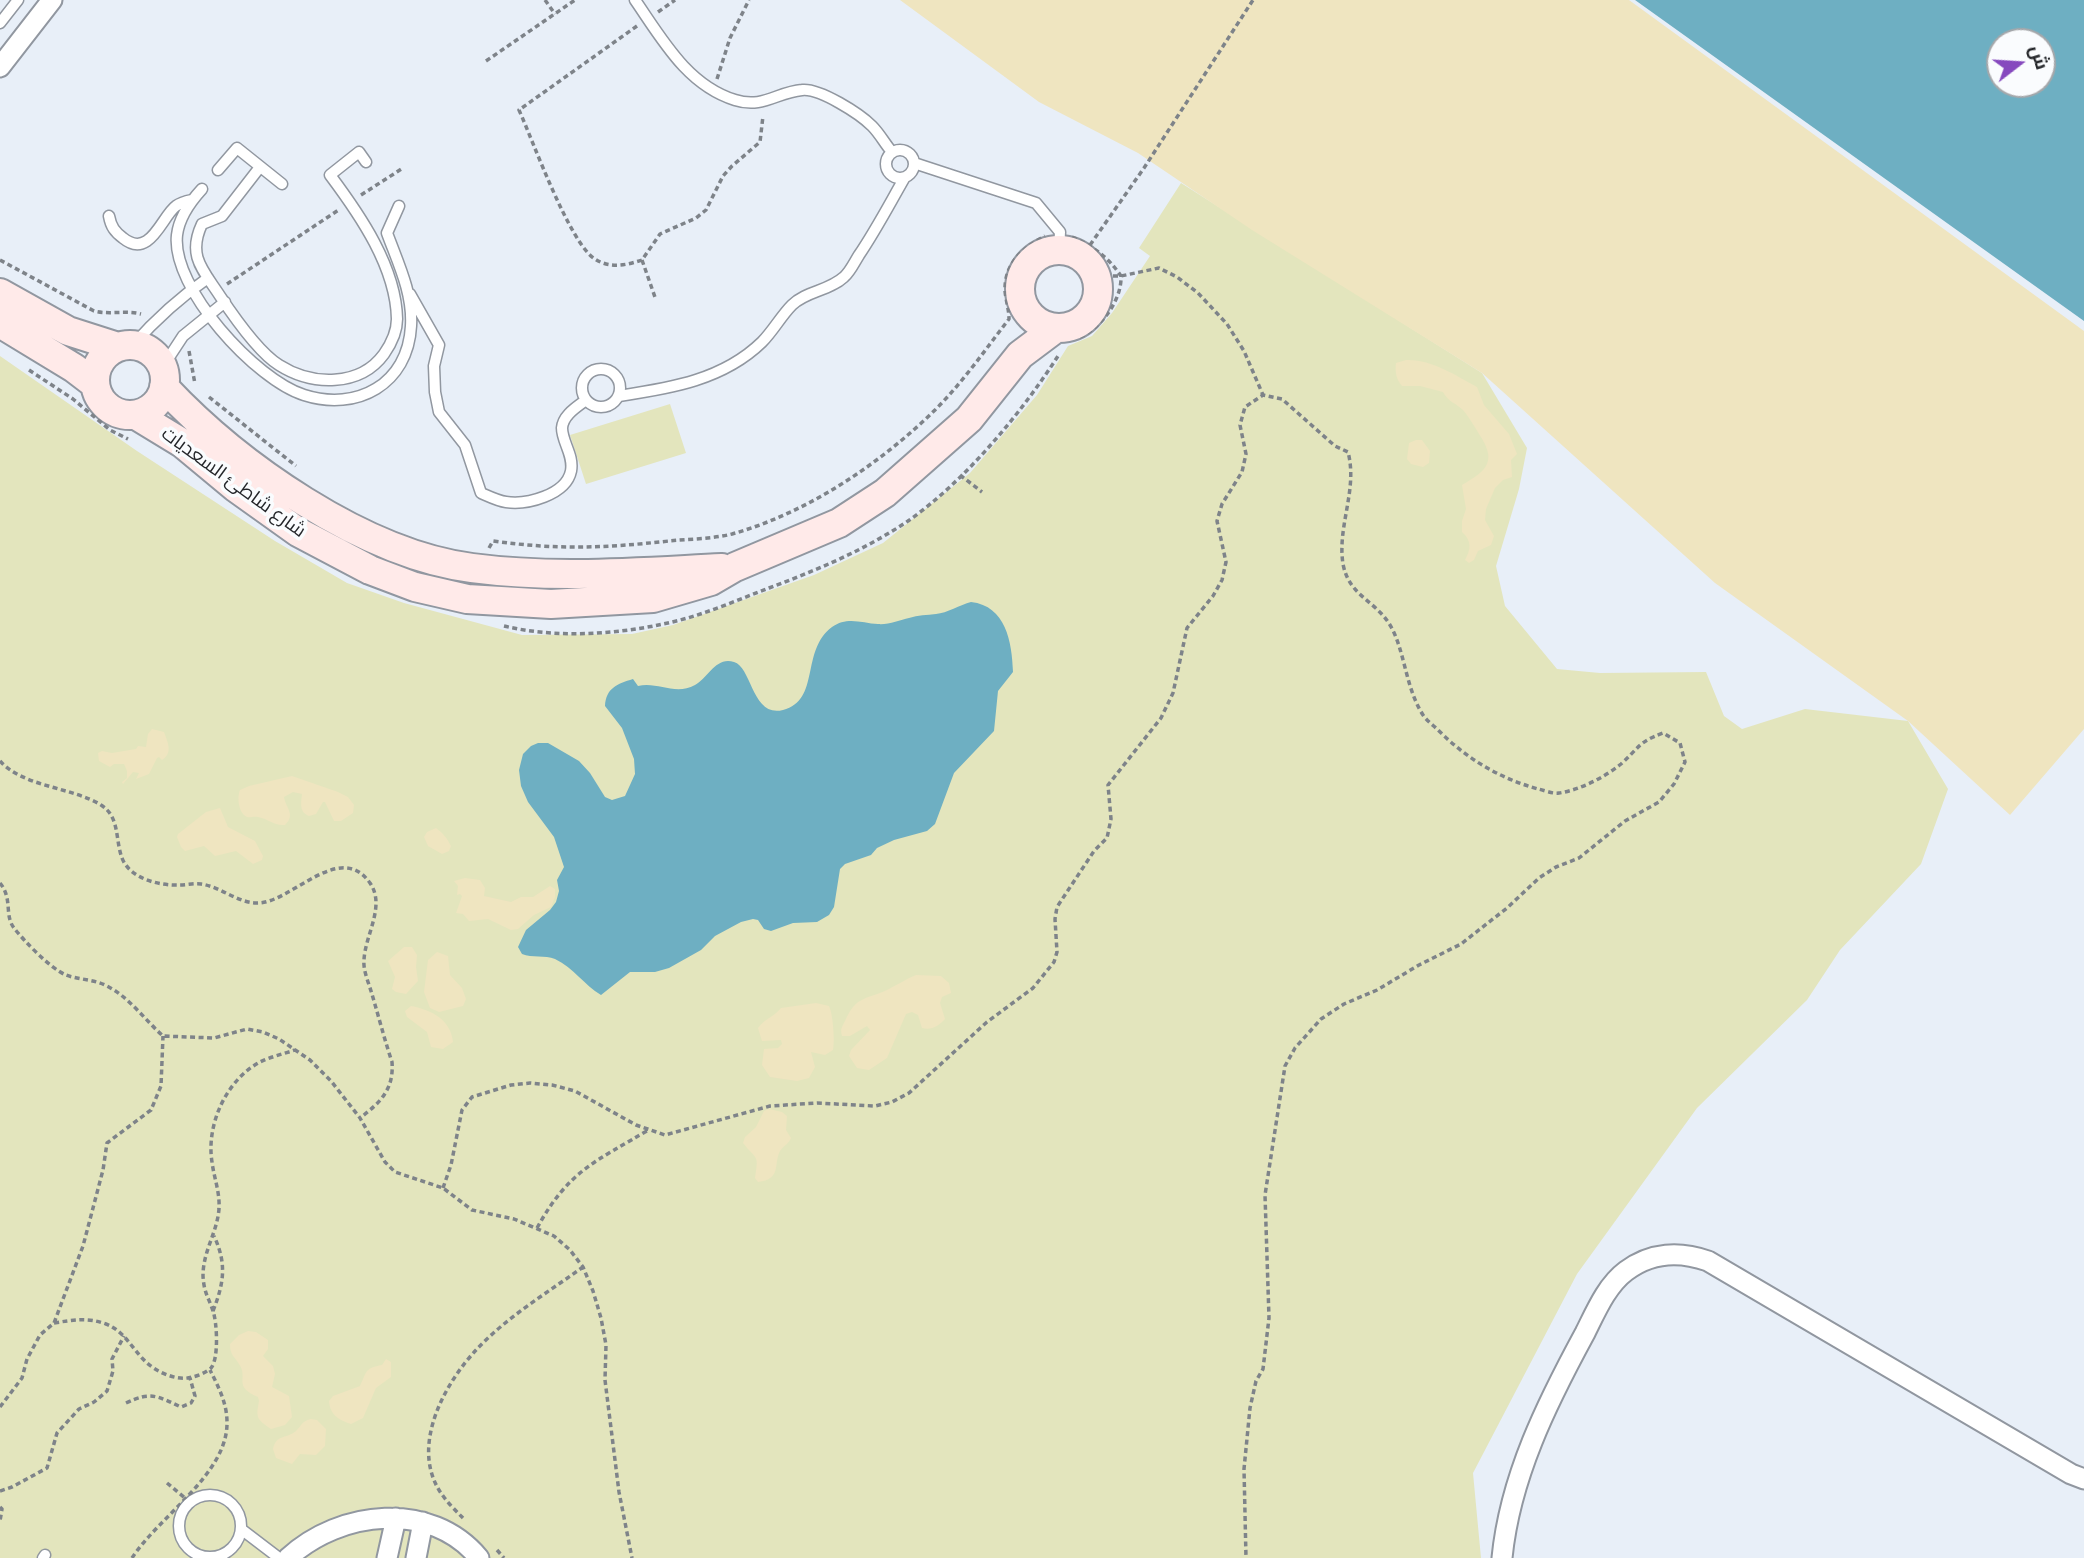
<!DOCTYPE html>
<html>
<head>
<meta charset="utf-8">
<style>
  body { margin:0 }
  #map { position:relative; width:2084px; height:1558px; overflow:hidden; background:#e8eff8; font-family:Roboto,Cairo,sans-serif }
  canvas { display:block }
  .north { position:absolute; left:1986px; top:28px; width:70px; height:70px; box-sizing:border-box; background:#fafcfe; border:2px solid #a5a7aa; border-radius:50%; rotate:73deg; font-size:19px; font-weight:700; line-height:28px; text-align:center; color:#25272b }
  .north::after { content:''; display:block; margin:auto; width:24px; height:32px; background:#8649be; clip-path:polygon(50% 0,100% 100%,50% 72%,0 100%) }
</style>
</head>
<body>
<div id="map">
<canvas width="2084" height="1558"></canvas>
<div class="north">ش</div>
</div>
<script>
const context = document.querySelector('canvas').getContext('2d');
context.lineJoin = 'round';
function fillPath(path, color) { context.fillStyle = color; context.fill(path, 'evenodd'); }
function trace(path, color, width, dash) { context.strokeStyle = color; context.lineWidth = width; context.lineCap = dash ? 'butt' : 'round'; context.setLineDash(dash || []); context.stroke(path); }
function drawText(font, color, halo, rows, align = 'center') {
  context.font = font + ' Roboto,Cairo,sans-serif'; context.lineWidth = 7; context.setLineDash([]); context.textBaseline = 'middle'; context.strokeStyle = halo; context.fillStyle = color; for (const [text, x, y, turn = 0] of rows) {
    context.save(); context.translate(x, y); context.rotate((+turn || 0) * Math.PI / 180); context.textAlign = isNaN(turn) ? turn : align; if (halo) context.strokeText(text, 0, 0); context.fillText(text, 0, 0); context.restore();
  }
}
fillPath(new Path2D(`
  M1181,183L1482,373L1527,448L1519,489L1496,566L1505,606L1557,669L1600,673L1706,672L1724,716L1742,729L1805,709L1908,721L1948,789L1921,864L1840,950L1807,1000L1697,1108L1577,1274L1473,1473L1481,1558H0V356L137,451L275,541L347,583L404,603L522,635L632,634L673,625L814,575L883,543L970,473L1037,395L1068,346L1092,336L1112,313L1150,256L1139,248Z
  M670,404L686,453L586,484L570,435Z`), '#e3e5bd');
fillPath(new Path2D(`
  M900,0H1629L2084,331V729L2010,815L1908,721L1715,583L1482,373L1252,230L1138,153L1039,102Z
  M1406,360C1431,359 1455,375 1477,387L1484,405L1509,434L1517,454L1511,460L1512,477L1503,480L1495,488L1486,509L1485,520L1494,536L1491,545L1478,551L1474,560L1469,563L1465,560C1471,549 1472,541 1462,532V521L1466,509L1462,485C1488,470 1497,461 1479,434C1474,426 1469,417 1463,410C1456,403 1448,402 1443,392L1420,386H1402C1396,379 1395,372 1396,363Z
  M1416,440H1422L1430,451L1429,463L1423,467L1411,464L1407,459L1409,443Z
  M152,729L164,732C168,743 173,753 162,760L159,757L157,758L149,774L136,779L139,773L133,772L123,784L122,782L127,778V771L124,764H114L110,767L99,761L98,753L102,751L112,753L136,749L138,746L146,747L148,734Z
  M292,776L338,792L348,797L354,805L353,813L341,821H334L325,802H323L316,814L309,816C299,812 301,803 302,794L293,792L284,797C286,809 296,814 285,825C274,826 269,819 258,817C254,816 250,818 247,817C238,813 237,796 240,790L249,786Z
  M220,808L228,827L255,841L263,856L262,860L253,864L236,851L215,856L204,846L185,851L181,847L177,837L178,834L206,812Z
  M436,828C443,833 447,838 451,846L449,851L442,854L428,846L424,837L427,832Z
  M465,878L480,880L485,888L484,896L511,902L521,897H533L550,886L555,889V897L551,907L534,915L518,929L511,930L488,919L469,921L463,914L456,913L462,896L460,894L457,895L458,886L454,881Z
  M404,947H412L417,955L416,967L418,981L406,994L396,992L392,989L395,977L388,961Z
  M437,952L448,956L450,975L462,988L466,999L463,1006L439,1012L430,1008L424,992L428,960Z
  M916,975L941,976L949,983L951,993L942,997L940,1003L945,1019C940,1025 931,1031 922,1028L918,1015L912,1012L906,1014L887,1058L869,1070L857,1068L849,1056L851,1050L870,1030L867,1026L850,1036H842C840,1029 842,1027 845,1021C856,996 865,1000 887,990C897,985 906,979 916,975Z
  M816,1003L829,1006C833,1014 835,1041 833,1050L825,1055L811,1052L815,1067L809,1078L797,1081L770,1077L762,1065L764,1049L778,1048L782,1044L781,1040L762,1041L758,1028C765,1018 774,1017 781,1008Z
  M411,1006C432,1010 451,1020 453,1042L443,1049L431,1047L427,1032L407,1017L405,1011Z
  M769,1109L782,1112L787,1116L786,1130L791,1138C789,1144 783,1146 780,1151C773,1165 782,1179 758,1182L755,1178C759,1153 757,1161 743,1143L745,1137L756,1127L764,1111Z
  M248,1331L256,1332L268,1340V1349L263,1356L273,1366L275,1374L272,1387L289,1396L292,1417L285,1425L271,1429C256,1419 256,1417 259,1401L258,1397C232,1386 249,1378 239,1364C234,1356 230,1355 230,1344L239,1335Z
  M386,1359L391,1362V1377L376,1388L363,1418L351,1424C339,1420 330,1415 329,1401L333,1396L360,1386C367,1371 365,1368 382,1365Z
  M311,1419L317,1420L326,1429L325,1446L316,1455L300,1454L292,1464L276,1458L273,1449C276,1434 287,1439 296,1431C302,1425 302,1421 311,1419Z`), '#efe5c0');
fillPath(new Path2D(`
  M1635,0H2084V321ZM2042,42V84H2000V42Z
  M971,602C1006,606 1012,642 1013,672L998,691L994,731L954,773L935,824L927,831L894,840L877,848L871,855L845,864L840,869L834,907L829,915L817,922L793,923L771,931L764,929L758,920L753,919L741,922L715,936L701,950L669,968L655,972H630L601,995C584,985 574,968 555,959C545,955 532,958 522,954L518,947L526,930L550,910L556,902L559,891L557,880L564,867L554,837L528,802L521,786L519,770L523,754L531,746L538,743H548L579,761L590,773L605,797L612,800L625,796L635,774L634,759L622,728L605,706C606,688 617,684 633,679L638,686C657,681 675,696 695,685C708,678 716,656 734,662C752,667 752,718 783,710C821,700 800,651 832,627C847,616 862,623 878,624C888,625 900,620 909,618C918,615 927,615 936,614C947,613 960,605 971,602Z`), '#6eafc2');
const lane = new Path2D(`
  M635,0C662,39 687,85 735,100C763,109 777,92 802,90C820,88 860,114 872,126C880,134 885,144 892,152
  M0,23L18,0
  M886 164a14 14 0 1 1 28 0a14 14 0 1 1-28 0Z
  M914,163L1036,203L1060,232L1059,250
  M260,167L222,216L202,224C187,256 203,270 220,296C234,317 258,352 279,365C312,386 360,387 384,354C391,344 397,331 397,319C396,267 360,215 330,175L359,152L366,162
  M218,170L237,148L282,184
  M202,189C191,201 179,218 177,235C171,288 256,380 304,395C357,412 408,384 411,326C413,293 398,263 387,233L399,206
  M109,216C111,227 115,232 123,238C150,260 162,216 176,206C180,203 187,201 192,200
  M410,294L439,345L434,366L435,392L439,412L465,445L481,493C488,496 498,501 506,502C527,505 566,495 571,471C574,455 562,442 562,428C563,415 577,407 586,400
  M133,345C156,319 179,298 208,278
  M162,368L183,336L225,302
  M582 388a19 19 0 1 1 38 0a19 19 0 1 1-38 0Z
  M619,396C671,388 723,380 762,342C773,331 781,316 792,305C806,291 829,291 844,277C850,272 854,263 859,255C876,230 890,203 905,177
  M179 1526a31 31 0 1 1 62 0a31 31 0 1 1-62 0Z
  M241,1529L279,1558
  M43,1558L45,1555`);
const street = new Path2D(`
  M0,67L52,0
  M288,1558C340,1510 431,1500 479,1558
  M387,1558L396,1518
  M416,1558L423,1522
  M1502,1558C1510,1477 1547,1403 1585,1333C1596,1311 1607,1285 1626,1271C1651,1252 1680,1251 1708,1261L2071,1474L2084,1479`);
const secondary = new Path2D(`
  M1020 289a39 39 0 1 1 78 0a39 39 0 1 1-78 0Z
  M0,293L68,331L118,347
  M0,323L74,368L95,384
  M95 380a35 35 0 1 1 70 0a35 35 0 1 1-70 0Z
  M164,387C237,465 363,554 472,568C555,579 638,572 722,568
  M136,415L182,443L235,487L298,532L370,570L415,587L467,599L551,604L653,598L711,581L735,567L839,523L885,493L969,419L1020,355L1056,328`);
trace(lane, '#9197a0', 13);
trace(street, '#9197a0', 23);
trace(secondary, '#9197a0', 32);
trace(new Path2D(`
  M545,0L555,14
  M658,12L675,0
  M637,26L519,110C533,141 570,244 595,259C610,269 627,265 642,260L660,234L696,218L706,210L723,176L732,166L760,142L763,116
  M486,61L575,0
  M717,79L730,38L749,0
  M361,195L403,168
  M1072,237C1093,246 1108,257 1121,276C1122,301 1100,329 1078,338
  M1090,245L1144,168L1253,0
  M0,260L94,311C110,315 125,310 141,314
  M642,260L656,300
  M1096,276H1121L1159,268L1177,277L1198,293L1227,324L1244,351L1263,395
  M227,284L340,209
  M189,351L195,384
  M29,370L73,399L110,430L128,439
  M209,397L296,466
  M960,475L982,492
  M489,548L493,541C557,550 605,548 669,541C689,539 712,539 732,534C807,513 880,464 935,410C963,382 985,350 1009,319C1009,310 1006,301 1005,291C1004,263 1023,248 1045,236
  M504,626C554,638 613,635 663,624C699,617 735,601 769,588C817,570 865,550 908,521C965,481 1020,415 1058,356
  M0,761C23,787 72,787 101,805C120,817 115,839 122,858C130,879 160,886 180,885C187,885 195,883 201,884C221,887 236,902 256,903C290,905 339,839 370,883C386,906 365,935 364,960C363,970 368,981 371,991C378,1014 384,1038 392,1062C394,1089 381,1102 360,1118
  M0,883C13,899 4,915 14,928C24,941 51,969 66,975C79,980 94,979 107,986C129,997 145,1020 163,1036L214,1038L247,1029L263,1032L279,1039L310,1060L331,1081L360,1118L385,1162L395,1172L443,1188L472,1210L514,1219L554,1236L570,1250L583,1267L593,1291L601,1318L606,1345L605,1380L619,1492L632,1558
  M443,1188L451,1165L462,1110L472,1097L511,1085L530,1083L552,1085L575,1091L636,1125L665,1135L770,1106L817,1103L875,1106L892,1102L909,1093L987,1022L1033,988L1054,962L1057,952L1055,919L1057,907L1094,851L1107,838L1111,819L1108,785L1161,718L1173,693L1187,628L1213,596L1222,580L1226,562L1217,521L1222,504L1242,472L1246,454L1240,425L1245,407L1263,395L1282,399L1335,446L1348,452C1358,490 1337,526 1343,564C1349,596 1375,600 1390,625C1405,650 1405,687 1423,715C1427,721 1433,725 1438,730C1467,759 1499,778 1538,789C1544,790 1552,794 1559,793C1580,790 1605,777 1621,764C1639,748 1638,742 1663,733L1680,743L1685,762L1674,784L1659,802L1625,821L1579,858L1556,867L1539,878L1507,908L1461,944L1419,965L1377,990L1344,1004L1321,1019L1295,1048L1285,1066L1265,1195L1269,1318L1263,1369L1256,1381L1250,1408L1244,1469L1246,1558
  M537,1228C569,1170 595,1162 650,1129
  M213,1311C224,1283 227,1264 214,1236
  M54,1323C73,1320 87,1317 106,1324C124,1331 131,1347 144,1360C154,1371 177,1382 192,1377C198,1376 207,1372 211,1368C219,1359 217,1322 213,1311C208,1296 204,1293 203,1276C203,1251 217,1233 219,1209C220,1192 214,1178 212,1162C206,1125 226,1080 260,1062C270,1057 283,1054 295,1050
  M126,1403C151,1391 157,1396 181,1407L191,1403L195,1396L190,1378
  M0,1407L22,1378L27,1359L40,1335L54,1323L83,1246L103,1170L107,1143L151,1110L161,1086L163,1036
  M167,1483L185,1498
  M0,1491L12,1487L47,1468L57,1433L79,1409L94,1402L107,1391L113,1371L112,1359L124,1336
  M0,1507L2,1509L0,1521
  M463,1518C455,1510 445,1500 439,1490C411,1444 445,1383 477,1349C507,1317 547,1293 583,1267
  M497,1550L504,1558
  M132,1558C159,1516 228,1474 227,1422C227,1403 218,1386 210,1370`), '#7e8389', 3.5, [5, 3.5]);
trace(lane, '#fff', 10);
trace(street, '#fff', 19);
trace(secondary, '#ffeae9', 28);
drawText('19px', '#25272b', '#fafcfe', [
  ["شارع شاطئ السعديات",233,483,36]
]);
</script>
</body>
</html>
